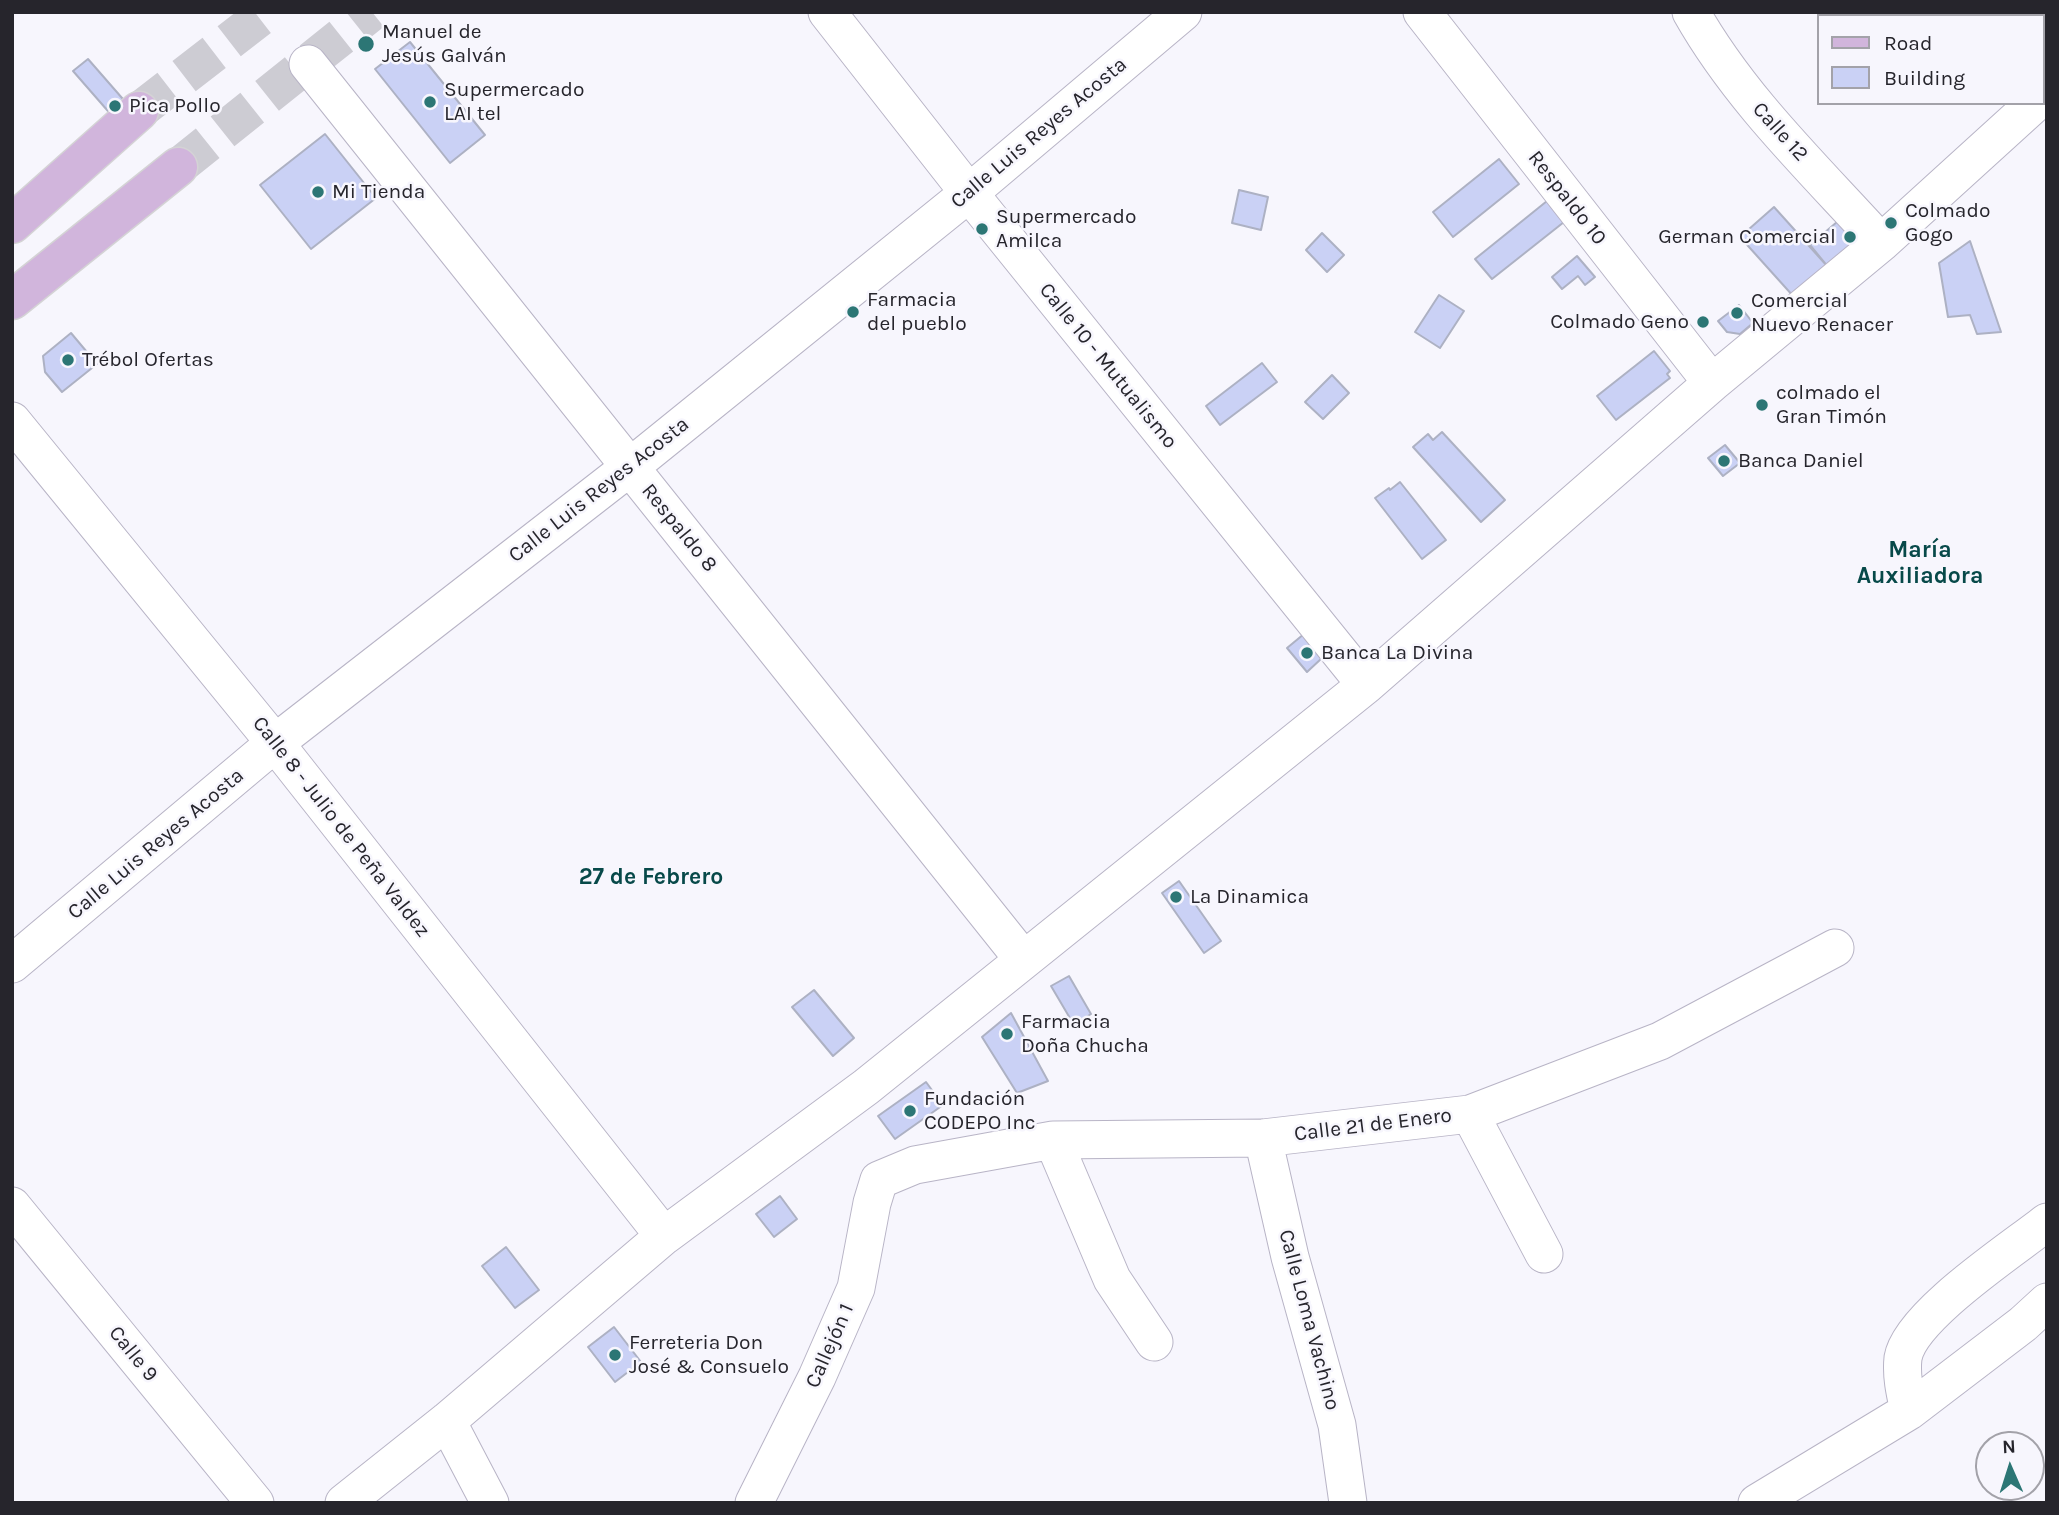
<!DOCTYPE html>
<html>
<head>
<meta charset="utf-8">
<style>
  body { margin:0 }
  #map { position:relative; width:2059px; height:1515px; overflow:hidden; background:#f7f6fd; font-family:Karla,sans-serif }
  canvas { display:block }
  .frame { position:absolute; inset:0; border:14px solid #26252c; pointer-events:none }
  .legend { position:absolute; left:1817px; top:14px; width:228px; height:91px; box-sizing:border-box; background:#f7f6fd; border:2px solid #a3a2a9; margin:0; padding:9px 12px; list-style:none; font-size:21px; color:#26252c }
  .legend li { display:flex; align-items:center; gap:14px; height:35px }
  .legend b { width:35px; border:2px solid #a3a2a9 }
  .north { position:absolute; left:1975px; top:1431px; width:70px; height:70px; box-sizing:border-box; background:#f7f6fd; border:2px solid #a3a2a9; border-radius:50%; rotate:357deg; font-size:19px; font-weight:700; line-height:28px; text-align:center; color:#26252c }
  .north::after { content:''; display:block; margin:auto; width:24px; height:32px; background:#2c7675; clip-path:polygon(50% 0,100% 100%,50% 72%,0 100%) }
</style>
</head>
<body>
<div id="map">
<canvas width="2059" height="1515"></canvas>
<div class="frame"></div>
<ul class="legend">
<li><b style="height:9px;background:#d1b5dc"></b>Road</li>
<li><b style="height:19px;background:#cad1f5"></b>Building</li>
</ul>
<div class="north">N</div>
</div>
<script>
const context = document.querySelector('canvas').getContext('2d');
context.lineJoin = 'round';
function fillPath(path, color) { context.fillStyle = color; context.fill(path, 'evenodd'); }
function trace(path, color, width, dash) { context.strokeStyle = color; context.lineWidth = width; context.lineCap = dash ? 'butt' : 'round'; context.setLineDash(dash || []); context.stroke(path); }
function drawText(font, color, halo, rows, align = 'center') {
  context.font = font + ' Karla,sans-serif'; context.lineWidth = 5; context.setLineDash([]); context.textBaseline = 'middle'; context.strokeStyle = halo; context.fillStyle = color; for (const [text, x, y, turn = 0] of rows) {
    context.save(); context.translate(x, y); context.rotate((+turn || 0) * Math.PI / 180); context.textAlign = isNaN(turn) ? turn : align; if (halo) context.strokeText(text, 0, 0); context.fillText(text, 0, 0); context.restore();
  }
}
const building = new Path2D(`
  M410,42L485,135L450,163L375,69Z
  M88,59L129,106L114,118L73,71Z
  M325,134L376,198L311,249L260,185Z
  M1499,159L1519,184L1453,237L1433,212Z
  M1239,190L1268,197L1261,230L1232,223Z
  M1547,201L1564,222L1492,279L1475,259Z
  M1774,207L1828,267L1794,297L1740,237Z
  M1844,216L1863,238L1828,267L1810,245Z
  M1322,233L1344,255L1327,272L1306,250Z
  M1970,241L2001,332L1977,334L1970,315L1948,317L1939,263Z
  M1577,256L1595,277L1585,285L1578,276L1562,289L1552,277Z
  M1439,295L1464,311L1440,348L1415,332Z
  M1739,305L1753,323L1740,334L1727,332L1718,321Z
  M71,333L97,364L62,392L45,372L43,356Z
  M1654,351L1670,371L1667,374L1670,378L1616,420L1597,396Z
  M1262,363L1277,382L1220,425L1206,406Z
  M1332,375L1349,393L1323,419L1305,402Z
  M1442,432L1505,500L1481,522L1413,447L1428,434L1433,440Z
  M1725,445L1740,463L1723,476L1708,458Z
  M1400,482L1446,540L1422,559L1375,498L1389,488L1390,490Z
  M1310,629L1322,658L1307,672L1287,648Z
  M1179,881L1221,941L1204,953L1162,893Z
  M1069,976L1091,1014L1074,1025L1051,986Z
  M814,990L854,1038L833,1056L792,1007Z
  M1011,1013L1048,1081L1017,1093L982,1037Z
  M926,1082L943,1105L895,1139L878,1116Z
  M780,1196L797,1219L774,1237L756,1214Z
  M506,1247L539,1290L515,1308L482,1266Z
  M614,1327L641,1362L615,1382L588,1347Z`);
fillPath(building, '#cad1f5');
trace(building, '#adb1c3', 2);
trace(new Path2D(`
  M139,111L267,12
  M178,167L372,12`), '#cdccd3', 38, [38, 19]);
const minor = new Path2D(`
  M827,12L969,193L1366,685
  M1422,12L1712,383
  M1691,12C1740,99 1814,169 1881,243
  M2014,12L2017,16
  M2043,47L2047,51
  M308,64L1023,959
  M12,421L275,743L664,1236
  M12,964L275,743L630,467L969,193L1183,12
  M1470,1114L1544,1254
  M1263,1138L1290,1257L1337,1425L1348,1503
  M1053,1140L1112,1279L1154,1342
  M12,1206L255,1503
  M1909,1411C1905,1393 1901,1376 1903,1358C1910,1316 2013,1249 2047,1222
  M447,1421L490,1503
  M344,1503L447,1421L664,1236L866,1087L1366,685L1712,383L1881,243L2035,103
  M754,1503L817,1377L856,1288L872,1203L879,1180L915,1165L1053,1140L1263,1138L1470,1114L1660,1041L1835,948
  M1757,1503L1909,1411L2023,1324L2047,1302`);
const major = new Path2D(`
  M12,224L139,111
  M12,300L178,167`);
trace(minor, '#b8b4c6', 39);
trace(major, '#d4d3d5', 41);
trace(minor, '#fff', 37);
trace(major, '#d1b5dc', 38);
for (const [x, y, r, color] of [
  [366,44,9,"#2c7675"],
  [430,102,7,"#2c7675"],
  [115,106,7,"#2c7675"],
  [318,192,7,"#2c7675"],
  [1891,223,7,"#2c7675"],
  [982,229,7,"#2c7675"],
  [1850,237,7,"#2c7675"],
  [853,312,7,"#2c7675"],
  [1737,313,7,"#2c7675"],
  [1703,322,7,"#2c7675"],
  [68,360,7,"#2c7675"],
  [1762,405,7,"#2c7675"],
  [1724,461,7,"#2c7675"],
  [1307,653,7,"#2c7675"],
  [1176,897,7,"#2c7675"],
  [1007,1034,7,"#2c7675"],
  [910,1111,7,"#2c7675"],
  [615,1355,7,"#2c7675"]
]) { const dot = new Path2D(); dot.arc(x, y, r, 0, 2 * Math.PI); context.fillStyle = color; context.fill(dot); trace(dot, '#f7f6fd', 2.5); }
drawText('21px', '#26252c', '#f7f6fd', [
  ["Manuel de",382,32],
  ["Jesús Galván",382,56],
  ["Supermercado",444,90],
  ["LAI tel",444,114],
  ["Pica Pollo",129,106],
  ["Mi Tienda",332,192],
  ["Colmado",1905,211],
  ["Gogo",1905,235],
  ["Supermercado",996,217],
  ["Amilca",996,241],
  ["German Comercial",1836,237,"right"],
  ["Farmacia",867,300],
  ["del pueblo",867,324],
  ["Comercial",1751,301],
  ["Nuevo Renacer",1751,325],
  ["Colmado Geno",1689,322,"right"],
  ["Trébol Ofertas",82,360],
  ["colmado el",1776,393],
  ["Gran Timón",1776,417],
  ["Banca Daniel",1738,461],
  ["Banca La Divina",1321,653],
  ["La Dinamica",1190,897],
  ["Farmacia",1021,1022],
  ["Doña Chucha",1021,1046],
  ["Fundación",924,1099],
  ["CODEPO Inc",924,1123],
  ["Ferreteria Don",629,1343],
  ["José & Consuelo",629,1367]
], 'left');
drawText('21px', '#26252c', '#f7f6fd', [
  ["Calle 12",1780,132,48],
  ["Calle Luis Reyes Acosta",1039,133,-40],
  ["Respaldo 10",1567,198,52],
  ["Calle 10 - Mutualismo",1108,366,51],
  ["Calle Luis Reyes Acosta",599,490,-38],
  ["Respaldo 8",679,528,51],
  ["Calle 8 - Julio de Peña Valdez",341,827,52],
  ["Calle Luis Reyes Acosta",156,844,-40],
  ["Calle 21 de Enero",1373,1125,-7],
  ["Calle Loma Vachino",1309,1320,75],
  ["Callejón 1",830,1346,-66],
  ["Calle 9",133,1354,51]
]);
drawText('bold 23px', '#074949', '#f7f6fd', [
  ["María",1920,550],
  ["Auxiliadora",1920,576],
  ["27 de Febrero",651,877]
]);
</script>
</body>
</html>
